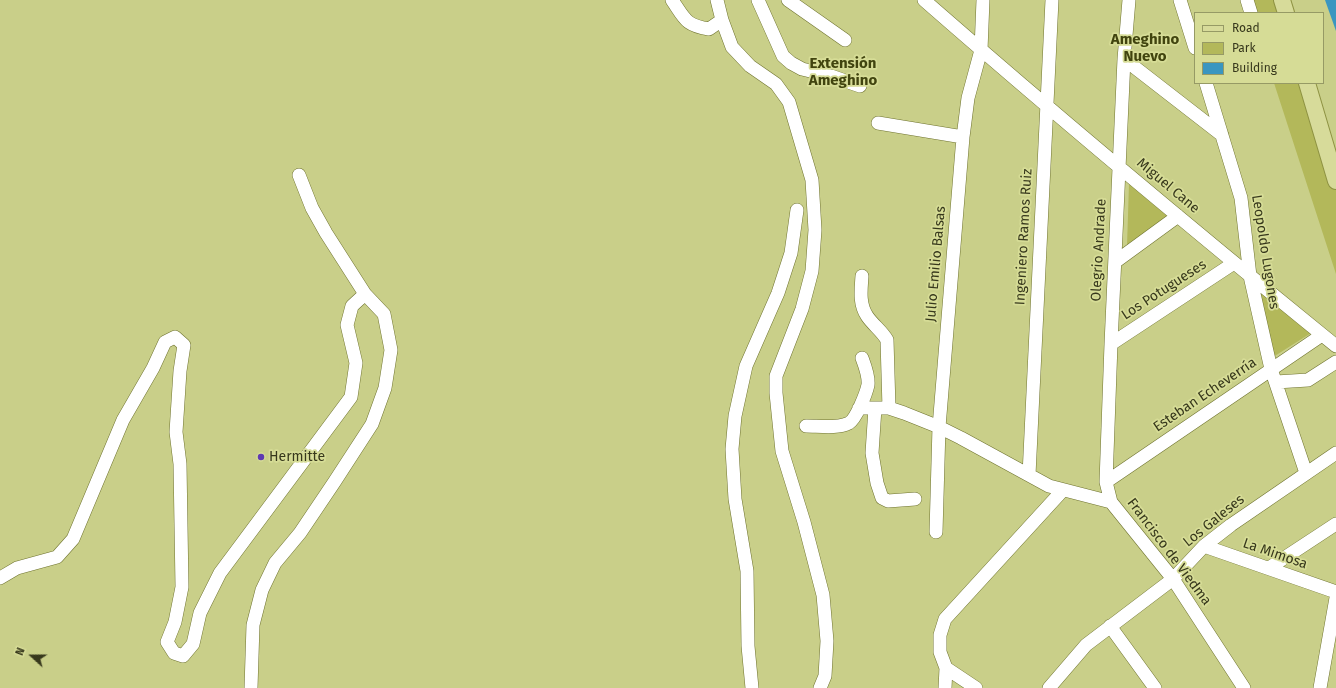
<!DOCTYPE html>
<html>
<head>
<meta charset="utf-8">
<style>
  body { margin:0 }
  #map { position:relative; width:1336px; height:688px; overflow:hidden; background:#c9cf89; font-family:"Fira Sans",sans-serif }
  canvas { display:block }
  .legend { position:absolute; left:1194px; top:12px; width:130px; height:72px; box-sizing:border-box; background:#d6dc96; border:1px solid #969a65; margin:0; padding:5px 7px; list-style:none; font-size:12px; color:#37381c }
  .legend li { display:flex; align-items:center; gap:8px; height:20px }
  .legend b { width:20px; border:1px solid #969a65 }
  .north { position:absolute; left:12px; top:636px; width:40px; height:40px; -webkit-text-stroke:3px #d6dc96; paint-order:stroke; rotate:291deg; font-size:11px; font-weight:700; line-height:16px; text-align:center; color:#37381c }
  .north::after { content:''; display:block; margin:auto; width:14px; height:18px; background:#37381c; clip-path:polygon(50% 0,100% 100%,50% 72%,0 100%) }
</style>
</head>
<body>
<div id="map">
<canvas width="1336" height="688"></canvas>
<ul class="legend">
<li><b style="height:5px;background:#d7db9a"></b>Road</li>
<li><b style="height:11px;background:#b3b85a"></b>Park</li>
<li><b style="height:11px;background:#3a96c0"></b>Building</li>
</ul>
<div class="north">N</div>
</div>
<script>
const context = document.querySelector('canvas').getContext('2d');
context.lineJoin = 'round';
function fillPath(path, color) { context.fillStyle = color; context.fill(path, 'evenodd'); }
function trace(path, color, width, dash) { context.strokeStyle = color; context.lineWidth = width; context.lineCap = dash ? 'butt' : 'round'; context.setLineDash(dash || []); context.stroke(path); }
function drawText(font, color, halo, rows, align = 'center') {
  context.font = font + ' "Fira Sans",sans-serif'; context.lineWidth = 3.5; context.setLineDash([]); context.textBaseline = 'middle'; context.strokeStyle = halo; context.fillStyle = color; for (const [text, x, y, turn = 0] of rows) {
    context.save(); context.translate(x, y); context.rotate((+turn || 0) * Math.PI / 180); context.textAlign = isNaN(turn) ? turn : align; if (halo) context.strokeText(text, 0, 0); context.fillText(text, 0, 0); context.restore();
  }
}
fillPath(new Path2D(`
  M1247,0H1282L1286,13H1251Z
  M1274,83H1307L1336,181V274Z
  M1129,184L1167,216L1127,246Z
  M1258,289L1311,333L1270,359Z`), '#b3b85a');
fillPath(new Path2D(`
  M1325,0H1336V31Z`), '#3a96c0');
const minor = new Path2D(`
  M672,0C685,19 685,25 709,29L722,20L717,0
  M758,0L783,56L791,63L802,69L831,76L860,86
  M788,0L845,40
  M924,0C1059,118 1197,233 1336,346
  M1180,0L1195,48
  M1247,0L1251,13
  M722,20L732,47L750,66L776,84L789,102L812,180L815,230L812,271L802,309L776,376V393L782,451L804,522L823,595L827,641L825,676L820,688
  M1124,59L1222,135
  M1206,83L1241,198L1250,276L1271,369L1306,473
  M878,123L963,137
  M1115,262L1178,216
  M862,276C861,290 859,304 867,316C873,325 882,331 887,340L889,408
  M1111,344L1234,263
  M1276,382L1308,380L1336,362
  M859,408H889L904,413L939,427L961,438L1049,486L1111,502L1173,579L1244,688
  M875,408L872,453L877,483L882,498L888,501L915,499
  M806,426C819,426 837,429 849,423C856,419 866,394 868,385C869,376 865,366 862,358
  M1029,475L1052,0
  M1106,482L1322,335
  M1111,502L1106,482L1111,344L1124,59L1129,0
  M936,532L939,427L963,137L968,98L981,50L983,0
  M1204,546L1336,592
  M1269,568L1336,524
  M0,578L17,568L57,557L73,539L123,420L153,368L165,342L175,337L184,345L180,371L176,432L180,464L182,587L175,622L167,642L174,653L183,656L193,644L200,613L220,573L351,397L356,363L347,325L352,306L365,294L326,233L312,208L299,175
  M1110,626L1155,688
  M946,668L976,688
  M251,688L253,625L262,590L275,563L300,533L335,481L372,424L385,388L391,350L384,314L365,294
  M752,688L748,646L747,571L735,499L732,449L735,416L746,366L778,293L791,253L797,210
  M945,688L946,668L940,652V635L945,619L1063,490
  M1049,688L1086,645L1173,579L1204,546L1231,525L1336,453
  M1320,688L1336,598`);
const major = new Path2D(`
  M1282,0L1286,13
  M1307,83L1336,181`);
trace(minor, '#6f732f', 14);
trace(major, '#8e9242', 18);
trace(minor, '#fff', 13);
trace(major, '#d7db9a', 16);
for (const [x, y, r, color] of [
  [261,457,4,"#5f3ab2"]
]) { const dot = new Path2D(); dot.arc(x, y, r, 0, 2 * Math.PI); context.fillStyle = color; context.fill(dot); trace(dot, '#d6dc96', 1.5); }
drawText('14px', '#37381c', '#d6dc96', [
  ["Miguel Cane",1168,186,40],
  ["Ingeniero Ramos Ruiz",1024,237,-87],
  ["Olegrio Andrade",1099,250,-87],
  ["Leopoldo Lugones",1265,252,81],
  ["Julio Emilio Balsas",936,264,-85],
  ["Los Potugueses",1164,290,-33],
  ["Esteban Echeverría",1205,395,-34],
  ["Los Galeses",1214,521,-39],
  ["Francisco de Viedma",1169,552,53],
  ["La Mimosa",1275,554,19]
]);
drawText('14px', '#37381c', '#d6dc96', [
  ["Hermitte",269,457]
], 'left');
drawText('bold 15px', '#41440f', '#d6dc96', [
  ["Ameghino",1145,40],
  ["Nuevo",1145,57],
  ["Extensión",843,64],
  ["Ameghino",843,81]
]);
</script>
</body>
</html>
